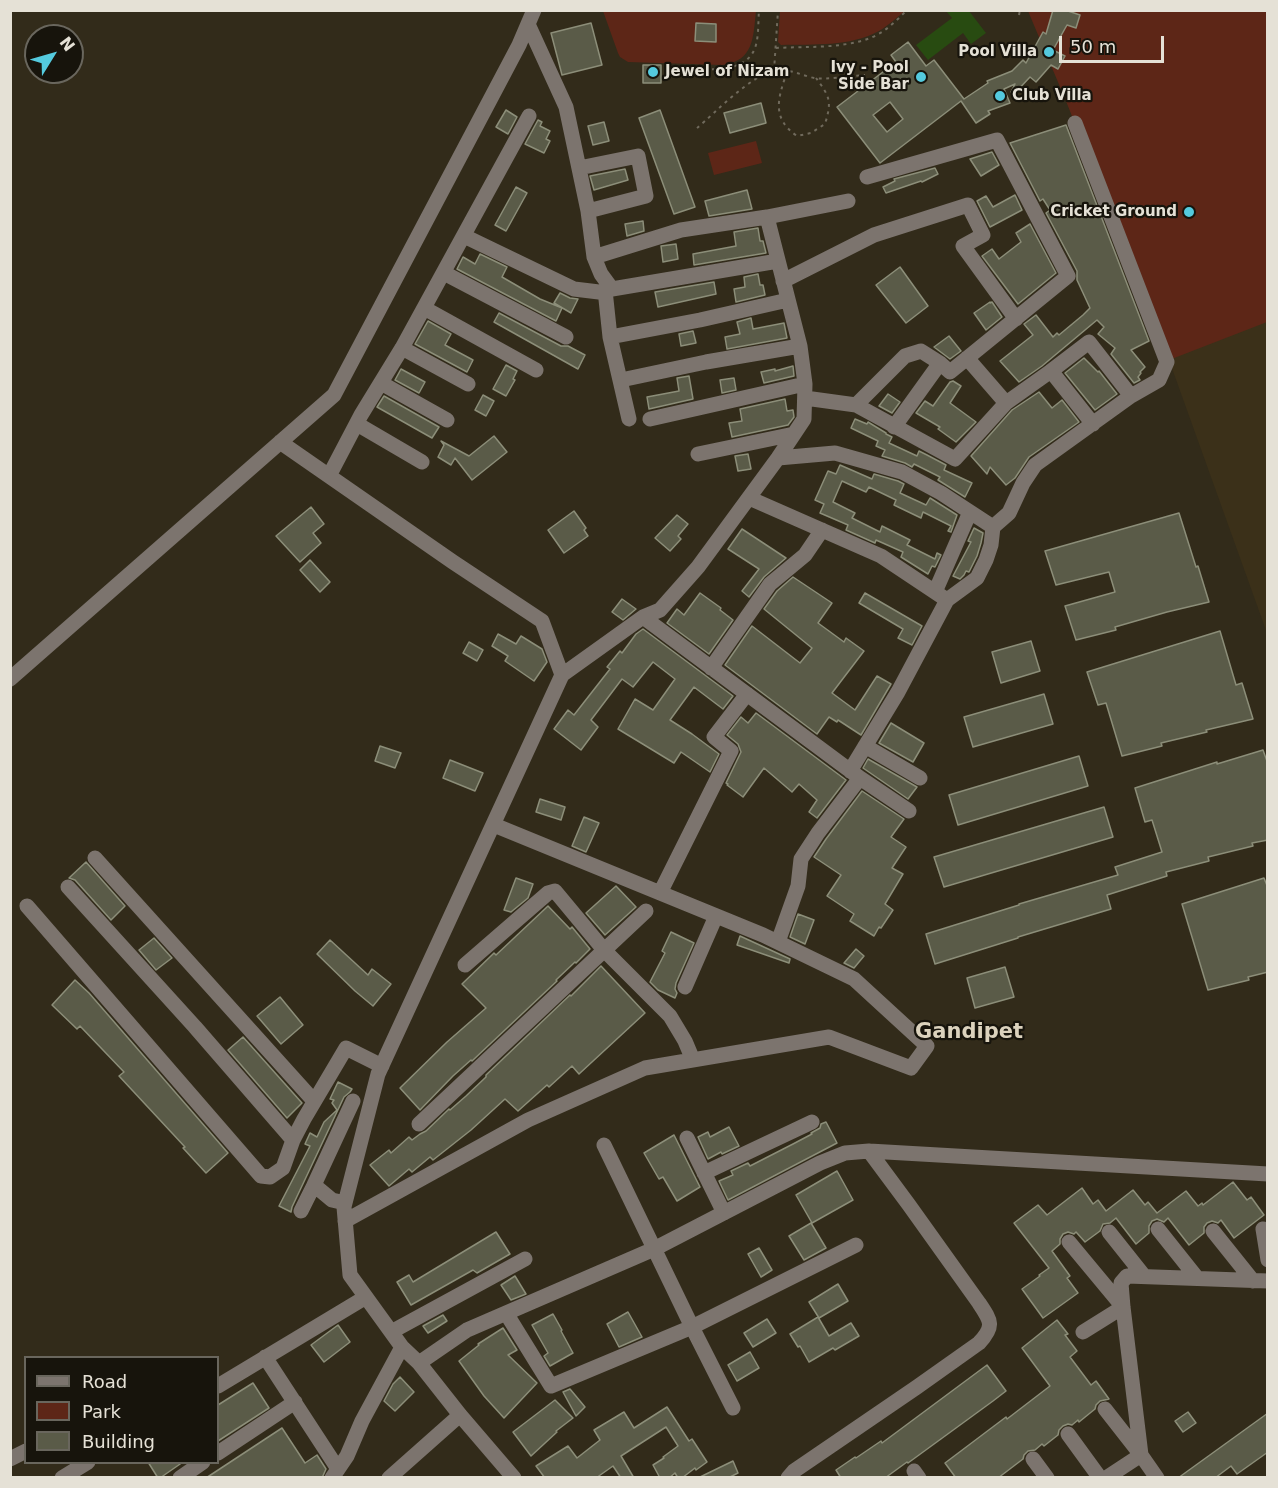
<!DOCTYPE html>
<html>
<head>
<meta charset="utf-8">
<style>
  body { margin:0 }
  #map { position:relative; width:1278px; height:1488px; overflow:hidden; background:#322b1a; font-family:"DejaVu Sans",sans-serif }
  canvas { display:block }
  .frame { position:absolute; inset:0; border:12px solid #e5e1d6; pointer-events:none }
  .legend { position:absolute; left:24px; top:1356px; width:195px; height:108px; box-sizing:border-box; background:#17140c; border:2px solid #69665d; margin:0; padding:8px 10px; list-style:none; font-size:18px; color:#e5e1d6 }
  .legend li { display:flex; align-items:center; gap:12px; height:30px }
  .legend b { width:30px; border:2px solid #69665d }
  .north { position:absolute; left:24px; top:24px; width:60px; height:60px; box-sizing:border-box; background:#17140c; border:2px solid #69665d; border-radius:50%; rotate:53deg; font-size:16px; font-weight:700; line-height:24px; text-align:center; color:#e5e1d6 }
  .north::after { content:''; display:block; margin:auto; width:21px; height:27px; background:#54cade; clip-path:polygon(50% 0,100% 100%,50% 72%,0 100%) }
  .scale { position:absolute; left:1059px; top:36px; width:105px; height:27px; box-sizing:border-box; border:3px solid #e5e1d6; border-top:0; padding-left:8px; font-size:18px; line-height:21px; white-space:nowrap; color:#e5e1d6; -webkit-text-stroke:4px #17140c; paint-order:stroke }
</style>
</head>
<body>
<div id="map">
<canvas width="1278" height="1488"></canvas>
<div class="frame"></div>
<ul class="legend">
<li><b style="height:8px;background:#7c746e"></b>Road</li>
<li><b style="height:16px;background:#5d2617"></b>Park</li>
<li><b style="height:16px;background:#5a5b48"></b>Building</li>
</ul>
<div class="north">N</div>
<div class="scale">50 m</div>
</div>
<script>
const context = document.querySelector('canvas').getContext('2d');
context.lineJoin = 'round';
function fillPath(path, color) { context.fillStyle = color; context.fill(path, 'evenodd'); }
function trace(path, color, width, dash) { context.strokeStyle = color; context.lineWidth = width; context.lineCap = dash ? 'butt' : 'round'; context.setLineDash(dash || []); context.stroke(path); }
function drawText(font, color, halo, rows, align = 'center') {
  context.font = font + ' "DejaVu Sans",sans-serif'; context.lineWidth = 4.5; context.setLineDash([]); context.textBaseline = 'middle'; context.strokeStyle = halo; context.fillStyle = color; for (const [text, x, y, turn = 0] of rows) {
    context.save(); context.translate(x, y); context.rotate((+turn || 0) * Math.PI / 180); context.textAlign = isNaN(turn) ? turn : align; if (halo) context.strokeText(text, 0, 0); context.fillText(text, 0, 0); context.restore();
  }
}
fillPath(new Path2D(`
  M1267,22V633L1169,360L1066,101Z`), '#3b3019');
fillPath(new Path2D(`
  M603,11H756C753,38 754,61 722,65L628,62L620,57L618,53Z
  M780,11V10L905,11C897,17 888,26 879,31C849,47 814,44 781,45L778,42Z
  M1028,11H1267V322L1169,360L1066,101Z
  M756,141L762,163L714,175L708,153Z`), '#5d2617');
fillPath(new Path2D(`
  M946,11H969L986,33L971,44L963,33L928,60L916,45L952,18Z`), '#284b11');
const building = new Path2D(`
  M1053,10H1065L1080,15L1076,28L1067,25L1053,50L1065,56L1058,69L1051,65L1036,82L1030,77L1014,94L1011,92L1015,84L1004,89L1010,103L988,111L990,114L976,123L961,101L880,163L837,107L896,62L891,55L908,42L926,66L934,60L964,99L988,83L987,81L1012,71L1023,60L1026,63L1043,32L1046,34ZM890,102L903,119L887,132L873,115Z
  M591,23L602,65L562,75L551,33Z
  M696,23L716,24V42L695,41Z
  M643,65H661V83H643Z
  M761,103L766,123L730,133L724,113Z
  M506,110L517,117L508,134L496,127Z
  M660,110L695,207L674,214L639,118Z
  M538,120L542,122L540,126L550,131L546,139L550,141L544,153L525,144Z
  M604,122L609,141L593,145L588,126Z
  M1066,125L1149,341L1131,350L1145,367L1140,372L1141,373L1138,377L1140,380L1134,383L1111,354L1115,348L1098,334L1104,327L1097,320L1042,366L1019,382L1000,361L1033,335L1024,324L1036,315L1053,337L1057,333L1059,335L1083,315L1090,308L1077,280V271L1046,213L1050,210L1043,199L1040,201L1010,143Z
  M992,152L999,165L981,176L970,159Z
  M935,168L938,174L922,182L921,181L886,193L883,187L895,181L894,179Z
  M625,169L628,180L594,190L590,176Z
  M516,187L527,193L506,231L495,225Z
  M747,190L752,209L709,216L705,201Z
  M1015,195L1022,210L990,227L977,201L986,196L993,207Z
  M643,221L644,231L627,236L625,224Z
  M1030,224L1056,273L1018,304L982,256L992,249L999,259L1021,242L1016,233Z
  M758,228L760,241H763L766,253L694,265L693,254L736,246L734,232Z
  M676,244L678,259L663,262L661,246Z
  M480,254L507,267L502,277L540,299L562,308L556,321L457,269L463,257L475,264Z
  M900,267L928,306L906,323L876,285Z
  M758,274L760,285H763L765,295L736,302L734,289L745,287L744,277Z
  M714,282L716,294L658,307L655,292Z
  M560,293L570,298L578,299L571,313L554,303Z
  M990,302V303L992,302L1002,317L986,330L974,313Z
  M499,313L561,346H568L585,355L578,369L494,322Z
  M751,318L753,329L784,323L787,338L727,349L725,337L740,334L737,322Z
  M428,321L451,334L445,345L473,360L467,372L415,344Z
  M693,331L696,343L681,346L679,334Z
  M949,336L961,351L950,359L934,347Z
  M1084,358L1098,372L1099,371L1117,394L1095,410L1065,373Z
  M506,365L517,371L513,379L515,380L506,396L493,389Z
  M793,366L794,376L764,383L761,372L775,369V371Z
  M401,369L425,382L419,393L395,380Z
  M689,376L693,399L649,409L647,397L679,391L677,378Z
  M734,378L736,390L722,393L720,380Z
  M953,381L961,386L950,403L976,422L956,442L938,429L940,427L916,413L925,401L933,406L950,382Z
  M1039,392L1052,408L1062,400L1079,422L1029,457L1015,478L1006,485L990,467L987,474L971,456L1012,410Z
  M888,394L900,402L892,413L879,406Z
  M483,395L494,401L486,416L475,410Z
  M384,396L439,427L432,438L377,407Z
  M785,399L787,411L793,410L794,417L788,425L732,437L729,423L742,421L740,409Z
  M855,419L867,424L868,422L886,433V434L892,437L889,443L917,456L919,451L927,455L946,465L944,470L972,483L965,497L938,480L940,477L914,464L912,467L905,463L882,456L885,450L876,446L878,441L851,428Z
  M494,436L507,452L472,480L455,458L451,465L438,457L444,445L441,441L469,456Z
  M748,454L751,469L738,471L735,456Z
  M840,465L872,479L874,474L898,481L904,484L900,493L926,505L930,498L957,515L951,532L948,531L951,526L923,512L921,518L894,505L896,500L869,487L866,492L842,481L833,502L855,513L852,518L880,532L882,526L910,540L907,545L935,559L937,553L941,555L935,567L932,566L928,574L901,557L903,552L876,540L875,543L846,530L848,525L820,513L824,504L815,500L828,471L836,474Z
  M311,507L324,524L313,533L321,543L300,562L276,536Z
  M574,511L586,528L584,530L588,536L564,553L548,530Z
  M1179,513L1196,567L1198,566L1209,602L1167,612L1115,627L1116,630L1076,640L1065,606L1115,592L1109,572L1056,585L1045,551Z
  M677,515L688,524L678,536L681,539L670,551L655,538Z
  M974,528L983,533L981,543L977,556L969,572L966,571L964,575L960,579L953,576L971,542L968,541Z
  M742,529L786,558L764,577L749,597L742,591L759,569L728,549Z
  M310,560L330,582L320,592L300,570Z
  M793,577L832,603L818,623L844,642L846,638L864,651L832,693L855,710L877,676L891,684L861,735L838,720L837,722L829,717L817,734L725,665L752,626L800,663L812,648L764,609L777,591Z
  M700,593L721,608L720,610L733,620L709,654L667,623L677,609L684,615Z
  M865,593L922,626L912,645L898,638L903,629L859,603Z
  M622,599L636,609L623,620L612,612Z
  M643,629L733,696L723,709L694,687L670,720L692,734L719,754L710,772L681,752L674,763L618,729L635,699L653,710L675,679L653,662L633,687L622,679L591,720L598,727L581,750L554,729L568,710L574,715L610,669L607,667L620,651L622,653L636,634Z
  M1220,631L1236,685L1242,683L1253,719L1206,730L1207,732L1161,743L1162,746L1122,756L1106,703L1098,705L1087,672Z
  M498,634L516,644L521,636L542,649L547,662L534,681L505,661L508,656L492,646Z
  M1031,641L1040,671L1001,683L992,652Z
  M469,642L483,650L477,661L463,653Z
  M1044,694L1053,724L973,747L964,717Z
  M756,713L846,780L817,818L809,812L817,800L799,784L792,792L764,768L743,797L727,785L728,784L726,783L741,752L738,744L727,735L741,717L748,723Z
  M891,723L924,743L913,762L879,743Z
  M380,746L401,753L395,768L375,761Z
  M1263,750L1268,764V840L1252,843L1253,846L1208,857L1209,861L1166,872L1167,876L1107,895L1111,909L1018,937V938L935,964L926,934L1019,905V904L1118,875L1115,867L1162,852L1152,820L1145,822L1135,788L1217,762V764Z
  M1079,756L1088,786L958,825L949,795Z
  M868,759L917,787L908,799L863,768Z
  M450,760L483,773L475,791L443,778Z
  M862,791L904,819L891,837L906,847L892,868L903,874L885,904L893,910L881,928L879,927L874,936L850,921L854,914L827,896L841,875L814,857L826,839Z
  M540,799L565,807L561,820L536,812Z
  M1104,807L1113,837L944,887L934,857Z
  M584,817L599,823L586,852L572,846Z
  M86,862L125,906L111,920L75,880L69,878Z
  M516,878L533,884L528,898L511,912L504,910Z
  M1264,878L1268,888V972L1248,977L1249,980L1208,990L1182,904Z
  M616,886L636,907L605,935L586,913Z
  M548,906L570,929L572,927L590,949L576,963L575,962L556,980L557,981L472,1061L471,1060L453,1076L420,1110L400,1088L447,1042L486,1008L462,984L494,953L496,955Z
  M798,914L814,920L805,944L790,937Z
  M671,932L694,943L676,983L675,989L677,993L675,998L658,990L650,982L665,953L662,951Z
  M740,936L790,959L789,963L737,945Z
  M154,938L172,958L156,970L139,950Z
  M330,940L368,975L372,969L391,984L373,1006L355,991L317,954Z
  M856,949L864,956L854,968L844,963Z
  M601,966L645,1013L579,1074L572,1066L549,1087L547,1085L518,1111L505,1099L471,1130L433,1160L430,1157L412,1172L409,1169L389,1186L370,1165L389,1150L391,1153L409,1137L412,1140L420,1134L426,1131L449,1109L450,1110L466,1096L486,1077V1075L570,995L571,996Z
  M1005,967L1014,997L975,1008L967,978Z
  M75,980L89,993L228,1153L206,1173L183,1148L185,1147L119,1076L124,1072L80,1026L77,1029L52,1005Z
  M280,997L303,1025L281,1044L257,1016Z
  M243,1037L302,1103L287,1118L228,1050Z
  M338,1082L352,1089L350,1092L344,1097L292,1207L291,1212L279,1206L310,1146L305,1144L310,1133L317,1137L324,1122L337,1110L332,1103L334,1100L330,1099Z
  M826,1122L837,1143L728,1200L719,1181L733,1175L731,1171L748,1163L750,1166L793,1144L812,1134L811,1133L820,1128L821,1124Z
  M729,1127L739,1146L722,1154L721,1152L708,1159L698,1137L708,1132L710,1137Z
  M674,1135L700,1187L677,1201L663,1177L659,1179L644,1153Z
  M837,1171L853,1200L812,1223L796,1195Z
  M1233,1182L1247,1200L1251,1197L1264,1215L1234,1238L1221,1220L1218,1223L1212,1221L1207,1223L1204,1227V1233L1189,1245L1168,1218L1164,1222L1157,1219L1152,1221L1149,1226V1233L1136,1244L1116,1218L1110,1223L1103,1224L1100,1231L1085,1242L1076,1232L1074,1234L1068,1232L1063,1234L1060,1239V1244L1052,1251L1070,1276L1067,1278L1078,1293L1043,1318L1022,1289L1040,1276L1039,1275L1049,1268L1014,1223L1038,1205L1047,1215L1082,1188L1093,1204L1098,1200L1106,1211L1133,1190L1145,1205L1148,1202L1157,1213L1186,1191L1198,1206L1202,1203L1203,1205Z
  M811,1223L826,1248L804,1260L789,1236Z
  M496,1232L510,1254L477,1273L473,1270L411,1305L397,1282L409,1275L413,1282Z
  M759,1248L772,1270L761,1277L748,1254Z
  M515,1276L526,1294L511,1300L501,1285Z
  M838,1284L848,1301L819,1318L809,1302Z
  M628,1312L642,1337L619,1347L607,1324Z
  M553,1314L562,1330L561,1331L573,1353L550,1366L544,1356L548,1353L532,1325Z
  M443,1315L447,1321L428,1333L423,1326Z
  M818,1317L829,1336L851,1323L859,1336L835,1350L833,1348L809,1362L800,1346L798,1347L790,1334Z
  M767,1319L776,1333L753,1347L744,1333Z
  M1057,1320L1068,1334L1065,1335L1077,1351L1070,1357L1091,1385L1096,1381L1109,1399L1100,1401L1096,1405L1095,1409L1079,1422L1078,1420L1072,1425L1068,1424L1063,1426L1059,1430L1058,1435L1044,1446L1042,1444L1035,1450L1028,1451L1024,1455L1023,1459L998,1478H956L945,1463L1006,1417L1007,1419L1050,1386L1022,1348Z
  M338,1325L350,1342L324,1362L311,1345Z
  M503,1328L517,1350L508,1355L537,1383L504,1418L484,1396L459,1361L479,1345L478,1344Z
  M750,1352L759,1368L737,1381L728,1365Z
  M987,1365L1006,1391L993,1401L908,1463L907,1462L885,1478H841L836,1470L855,1457L856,1458L881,1441L882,1443Z
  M400,1377L414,1392L395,1411L384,1401L393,1384Z
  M253,1383L269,1408L218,1441V1405Z
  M570,1389L585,1407L576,1416L563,1392Z
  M555,1400L573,1418L556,1431L557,1432L531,1456L513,1432Z
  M667,1407L689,1441L692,1439L707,1462L696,1470L695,1468L682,1478H678L675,1473L669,1478H660L653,1465L664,1458L663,1457L678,1446L666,1427L621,1456L634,1478H621L613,1466L596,1478H545L536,1466L568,1446L577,1458L600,1440L594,1430L624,1412L634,1428Z
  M1188,1412L1196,1423L1183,1432L1175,1421Z
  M1268,1413V1452L1237,1474L1231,1466L1215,1478H1178Z
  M282,1428L305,1463L317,1455L326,1469L322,1478H206Z
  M733,1461L738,1473L728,1478H698Z
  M148,1462H183L160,1478H158Z`);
fillPath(building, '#5a5b48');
trace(building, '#8c8e79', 1.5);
trace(new Path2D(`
  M1019,15L1020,10
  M776,48C807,46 854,50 882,32C891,26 899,18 907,10
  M682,68C704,69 745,75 755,48C759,37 758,22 759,10
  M774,71L778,10
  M787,72C778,98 771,118 797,136L811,133L825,124C832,101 830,97 816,78
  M697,128C716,112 750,76 774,71C789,68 800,75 814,78C825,80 852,76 865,75`), '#706a5c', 2, [3, 4.5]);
trace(new Path2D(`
  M528,24L566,107L588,211L594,257L601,274L612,289L778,261
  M1075,123L1167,362L1159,380L1131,396
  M579,168L638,156L646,196L588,211
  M767,217L848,201
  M464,236L574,289L599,292L612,289
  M444,273L566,337
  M783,281L874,235L968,205L983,235L963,246L1016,319
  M605,290L610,337L629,419
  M424,308L536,370
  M610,337L700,320L788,300
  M402,348L468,384
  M967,358L1006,403
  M1051,371L1093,424
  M621,380L706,362L800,346
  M381,383L447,420
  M805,398L856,405L955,459L1006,403L1051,371L1089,342L1131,396L1035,465L1023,483L1009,513L993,527L991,545L986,560L977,578L947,600L898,692L850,771
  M856,405L905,356L921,351L940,363L950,372L1068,276L997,140L867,177
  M650,419L805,384
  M357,424L422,462
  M894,427L940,363
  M280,442L453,562L542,621L562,675L378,1074L344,1207L350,1275L402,1347L419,1363L460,1415L514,1478
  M698,454L794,434
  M778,458L835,453L902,472L941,493L993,527
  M329,476L361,415L402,348L529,116
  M749,498L881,556L947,600
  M935,592L970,512
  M643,617L860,778L818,833L801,859L798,886L778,942
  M711,668L770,584L805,555L822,530
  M562,675L643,617L660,610L698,567L778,458L804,419L805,384L800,346L767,217L681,230L594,257
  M10,679L334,395L519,45L534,10
  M865,746L920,778
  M860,778L909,811
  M95,858L314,1101
  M68,887L195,1027L293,1140L304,1119L346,1048L382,1066
  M660,893L731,751L714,737L747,694
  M27,906L261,1176L270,1177L283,1168L293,1140
  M465,965L548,893L555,891L604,950L670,1016L685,1041L693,1060
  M685,987L716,916
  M419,1124L646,911
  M687,1138L724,1213
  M604,1145L692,1327L733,1408
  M704,1173L812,1122
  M345,1203L332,1200L314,1185L353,1101
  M301,1211L314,1185
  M345,1221L528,1120L645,1068L829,1037L911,1068L927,1046L854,979L763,935L494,825
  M1158,1229L1197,1278
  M1263,1229L1268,1260
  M1213,1231L1253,1281
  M1109,1232L1144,1276
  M1069,1242L1123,1307L1083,1332
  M506,1313L551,1386L692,1327L856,1245
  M391,1332L525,1259
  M265,1357L338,1469
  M419,1363L467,1330L654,1249L820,1163L845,1153L869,1151L1268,1174
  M218,1386L366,1297
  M1105,1409L1141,1455L1106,1478
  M1068,1434L1100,1478
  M218,1453L295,1402
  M10,1459L26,1451
  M1033,1459L1047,1478
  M914,1471L919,1478
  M62,1478L88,1462
  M180,1478L203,1462
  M332,1478L347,1456L362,1421L402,1347
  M389,1478L460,1415
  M788,1478L794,1471L917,1387L979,1343C995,1326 991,1321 979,1303L909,1205L869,1151
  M1157,1478L1141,1455L1123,1307L1121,1283L1127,1276L1268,1281`), '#7c746e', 15);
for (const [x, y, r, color] of [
  [1049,52,6,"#54cade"],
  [653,72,6,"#54cade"],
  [921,77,6,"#54cade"],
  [1000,96,6,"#54cade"],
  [1189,212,6,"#54cade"]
]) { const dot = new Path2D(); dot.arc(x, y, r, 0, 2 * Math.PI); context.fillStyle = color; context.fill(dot); trace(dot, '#17140c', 2); }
drawText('bold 15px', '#e5e1d6', '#17140c', [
  ["Pool Villa",1037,52],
  ["Ivy - Pool",909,68],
  ["Side Bar",909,85],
  ["Jewel of Nizam",665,72,"left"],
  ["Club Villa",1012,96,"left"],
  ["Cricket Ground",1177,212]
], 'right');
drawText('bold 21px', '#dbd2bd', '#17140c', [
  ["Gandipet",969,1033]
]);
</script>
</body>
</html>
